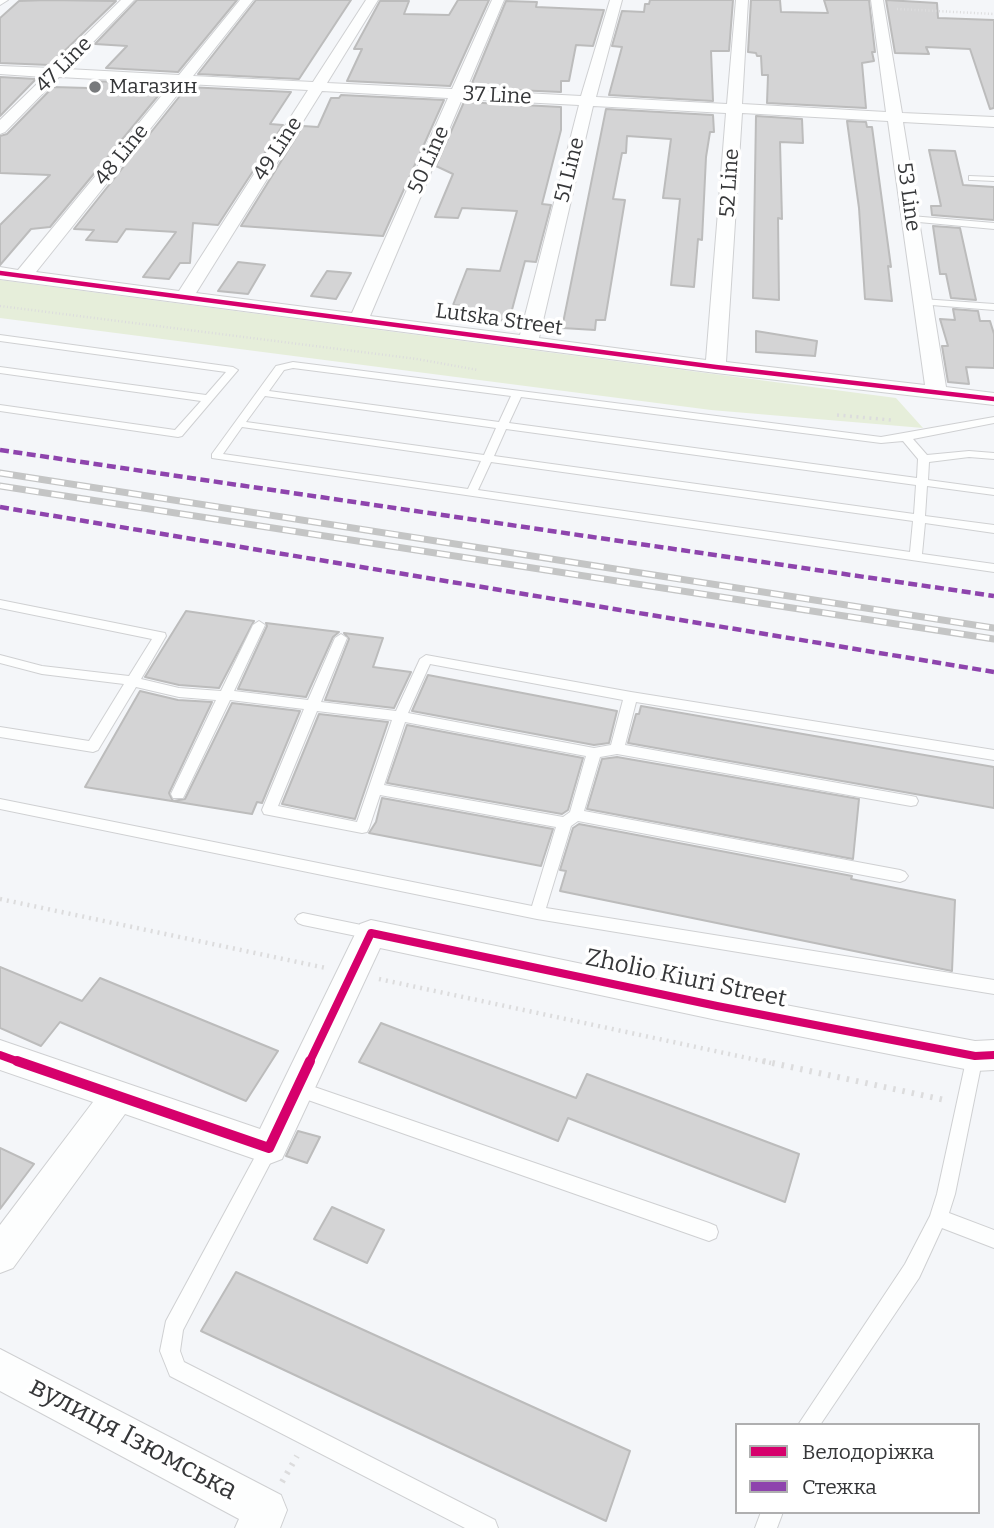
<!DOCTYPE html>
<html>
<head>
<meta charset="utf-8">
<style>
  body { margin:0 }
  #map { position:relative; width:994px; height:1528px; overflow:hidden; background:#f4f6f9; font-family:Bitter,serif }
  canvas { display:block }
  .legend { position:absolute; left:735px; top:1423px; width:245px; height:91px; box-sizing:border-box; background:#fff; border:2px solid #afafb0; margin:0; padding:9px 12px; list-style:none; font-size:21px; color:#363739 }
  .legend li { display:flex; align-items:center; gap:14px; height:35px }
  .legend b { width:35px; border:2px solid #afafb0 }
</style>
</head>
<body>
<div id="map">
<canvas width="994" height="1528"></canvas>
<ul class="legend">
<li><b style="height:9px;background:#d6006c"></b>Велодоріжка</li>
<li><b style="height:9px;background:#8e44ad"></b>Стежка</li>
</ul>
</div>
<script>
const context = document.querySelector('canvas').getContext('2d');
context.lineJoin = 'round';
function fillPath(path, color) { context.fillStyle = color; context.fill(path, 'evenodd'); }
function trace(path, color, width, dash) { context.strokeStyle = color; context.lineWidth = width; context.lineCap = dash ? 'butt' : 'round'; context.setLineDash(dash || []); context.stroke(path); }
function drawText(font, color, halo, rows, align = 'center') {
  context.font = font + ' Bitter,serif'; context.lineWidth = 7; context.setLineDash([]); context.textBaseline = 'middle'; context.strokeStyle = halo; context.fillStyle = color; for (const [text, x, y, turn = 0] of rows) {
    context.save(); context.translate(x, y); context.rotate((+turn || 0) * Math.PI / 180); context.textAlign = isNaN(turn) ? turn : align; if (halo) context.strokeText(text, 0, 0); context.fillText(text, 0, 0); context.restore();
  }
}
fillPath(new Path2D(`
  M0,280L896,398L923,428L711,410L0,318Z`), '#e6eeda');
const building = new Path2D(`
  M47,0L116,1L50,65L0,63V18L19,1Z
  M137,0H237L178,72L106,68L127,46L95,44Z
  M256,0H351L299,79L198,74Z
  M458,0H489L450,86L347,81L362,49H354L380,1H409L404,14L449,15Z
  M650,0H733L729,51H711L713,101L609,95L622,47L612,46L622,11L644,12L645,4H649Z
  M751,0H780L781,12L828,13L824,0H869L875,52H872L874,61L862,63L866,108L767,103L768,75H762L761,56H757L756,53L748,52Z
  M886,0L937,3L938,18L994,20V108L990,109L970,49L926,47L929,54L895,53Z
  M506,1L537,2L536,7L604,10L593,46L576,45L569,81H561V92L470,88Z
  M0,77L36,79L0,116Z
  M94,81L167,85L50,227L31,229L0,265V225L50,175L0,173V136L7,134L53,87L88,88Z
  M187,87L291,92L270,124L283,125L218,225L193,223L190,263H180L169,279L143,277L176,232L126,229L117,242L86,240L94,230L74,229Z
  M341,95L444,100L383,236L241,226L303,126L318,127L331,98H339Z
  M464,102L561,107V130L542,204L551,205L536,262L525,261L509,321L459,317L463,306L453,305L467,269L500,271L517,211L462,208L458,218L435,217L453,174L436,166Z
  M606,109L713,115L714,132H710L706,157L702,240L698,239L694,287L671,285L680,199L663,198L671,139L627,136L626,153H622L613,199L625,200L605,320H596L595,330L562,328Z
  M756,116L802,119L803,143L780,142L782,219L778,218L779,300L753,298Z
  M847,121L866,122L867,127H872L891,267L888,266L892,301L865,299L859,208Z
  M929,150L955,151L963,185L994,187V220L932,215L931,206H941Z
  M933,226L960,228L976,300L951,298L946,274H940Z
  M238,262L265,265L248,294L218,291Z
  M327,271L351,273L336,299L311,296Z
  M953,309L978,311L980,321H990L994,334V368L966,367L969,384L948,382L942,346H948L940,319L955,320Z
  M756,331L817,341L815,356L756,352Z
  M186,611L254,621L219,688L179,685L145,677Z
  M266,623L339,632L333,637L306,697L238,689L267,626Z
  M344,633L383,638L373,667L411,672L394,708L325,700L349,639Z
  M428,675L617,711L609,743L594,745L412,711Z
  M140,691L178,700L212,702L169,793L173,801L185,799L232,703L300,711L262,803L257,802L252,814L85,787Z
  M641,706L994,767V808L628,743L636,714H639Z
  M319,714L388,722L355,819L282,804Z
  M407,725L583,758L568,810L562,814L387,783Z
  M617,757L859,799L853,859L587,809L602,759Z
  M382,798L553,829L541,866L369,833L376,822Z
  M579,824L852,876L851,879L955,900L952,971L560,891L566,871L560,870L573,828Z
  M0,967L82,1001L100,978L278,1051L246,1101L60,1022L41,1046L0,1028Z
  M381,1023L576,1098L587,1074L799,1154L785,1202L568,1118L558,1141L359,1062Z
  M298,1131L320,1137L307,1163L286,1156Z
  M0,1148L34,1164L0,1209Z
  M332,1207L384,1230L367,1263L314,1239Z
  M236,1272L630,1451L606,1521L201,1331Z`);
fillPath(building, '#d4d4d5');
trace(building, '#bcbcbc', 2);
const service = new Path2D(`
  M969,176L994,177V181L972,180H969Z
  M911,216L994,223V229L908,221L907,219Z
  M922,299L994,304V310L919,304L917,302Z
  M0,335L233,367L238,370L182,436L178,437L0,411V405L175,430L201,401L0,373V367L206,395L226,372L0,341Z
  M293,362L881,437L994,417V423L913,439L927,455L969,451L994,453V459L969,457L929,462L928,480L994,489V495L927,486L925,516L994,525V533L925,523L922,554L994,564V572L212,458V454L276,366ZM293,368L511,396L499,422L269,391L284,370ZM265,396L496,428L484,455L246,422ZM521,397L881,443L903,441L918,459L917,478L509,423ZM242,427L481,461L468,489L223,454ZM506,429L916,485L914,514L494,456ZM491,462L913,521L910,552L478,490Z
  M0,600L165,633L166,636L141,679L179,688L221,691L253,625L259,621L265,625L234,691L308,700L335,638L341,634L347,638L321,702L396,711L420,659L426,655L631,692L994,750V760L636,702L625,745L911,796L916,797L918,801L916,805L911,806L617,754L600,757L584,811L900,870L905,872L908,876L905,880L900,882L578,821L571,826L546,908L994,980V994L537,919L0,809V799L532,906L556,827L380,795L369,828L367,832L362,833L264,814L262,810L304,709L230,700L185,794L183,798H173L171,794L216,700L179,697L136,687L98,750L93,752L0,737V727L89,741L124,684L42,674L0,663V655L42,666L129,676L152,639L0,608ZM430,664L623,700L611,745L594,748L408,713ZM317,711L392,720L357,822L278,806ZM405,722L586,756L570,812L563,817L384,785Z
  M303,913L371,927L377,929L379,933L377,937L371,939L303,925L298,923L295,919L298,915Z
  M975,1049L981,1051L983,1056L955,1194L949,1213L994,1230V1248L942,1228L919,1278L820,1425H798L905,1264L930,1216L937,1194L967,1056L969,1051Z
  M297,1081L709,1223L716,1226L718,1232L716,1238L709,1241L291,1094L288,1089L291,1084Z
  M269,1140L275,1142L278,1148L275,1154L183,1330L180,1351L184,1362L495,1520L498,1528H465L170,1376L160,1351L166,1321L263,1142Z
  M761,1512H783L777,1528H755Z`);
const minor = new Path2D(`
  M0,0H8L0,5Z
  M121,0H134L67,69L179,75L240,0H253L193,76L313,82L366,0H378L327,83L452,89L492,0H504L466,90L581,96L610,0H622L596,97L727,104L736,0H748L742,104L886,112L871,0H883L902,113L994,117V127L903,122L946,387L994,393V405L716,373L0,279V267L18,270L172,83L59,77L5,132L0,134V120L44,77L0,74V66L52,68ZM186,84L308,90L179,291L36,272ZM322,91L448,98L352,313L196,293ZM462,99L579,105L520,335L370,316ZM593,106L726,113L706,360L539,338ZM742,113L888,121L925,385L726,362Z
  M371,920L717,992L975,1041L994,1040V1070L975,1071L717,1020L380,948L282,1159L269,1164L125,1114L13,1268L0,1273V1225L93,1102L0,1070V1040L260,1129L360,924Z
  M0,1349L281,1495L287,1510L280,1528H235L239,1519L0,1391Z`);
trace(service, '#cfd0d2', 2);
trace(minor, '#cfd0d2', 2);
trace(new Path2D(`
  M897,9L994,14
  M0,306L417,359L478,370`), '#dcdcdd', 2.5, [1, 2.5]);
trace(new Path2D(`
  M837,415L891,420`), '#dcdcdd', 3.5, [2, 4.5]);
trace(new Path2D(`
  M0,899L326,968
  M379,979L771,1063`), '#dcdcdd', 4.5, [2, 5]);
trace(new Path2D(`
  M763,1061L945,1100
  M282,1482L297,1456`), '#dcdcdd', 6, [2.5, 7]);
fillPath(service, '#fdfefe');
fillPath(minor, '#fdfefe');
const rail = new Path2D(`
  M0,473L994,628
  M0,486L994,639`);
trace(rail, '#c4c5c5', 7);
trace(rail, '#fff', 4.5, [13]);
trace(new Path2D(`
  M0,450L994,596
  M0,507L994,672`), '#8e44ad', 4.5, [9, 4.5]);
trace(new Path2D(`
  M0,273L716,367L994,399`), '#d6006c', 4.5);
trace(new Path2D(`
  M0,1055L22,1063
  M309,1063L371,933L717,1006L975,1056L994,1055`), '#d6006c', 8);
trace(new Path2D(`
  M17,1061L269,1148L310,1061`), '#d6006c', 10);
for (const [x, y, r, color] of [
  [95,87,7,"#787a7c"]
]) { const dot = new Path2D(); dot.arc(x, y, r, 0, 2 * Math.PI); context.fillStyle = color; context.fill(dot); trace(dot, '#fff', 2.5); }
drawText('21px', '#363739', '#fff', [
  ["47 Line",64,65,-45],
  ["37 Line",497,96,3],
  ["49 Line",278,149,-57],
  ["48 Line",122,155,-51],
  ["50 Line",429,160,-66],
  ["51 Line",570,170,-76],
  ["52 Line",730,183,-86],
  ["53 Line",908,197,82],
  ["Lutska Street",499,320,8]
]);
drawText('21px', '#363739', '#fff', [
  ["Магазин",109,87]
], 'left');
drawText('24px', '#363739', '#fff', [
  ["Zholio Kiuri Street",686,979,12]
]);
drawText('28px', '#363739', '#fff', [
  ["вулиця Ізюмська",133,1439,28]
]);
</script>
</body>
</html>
